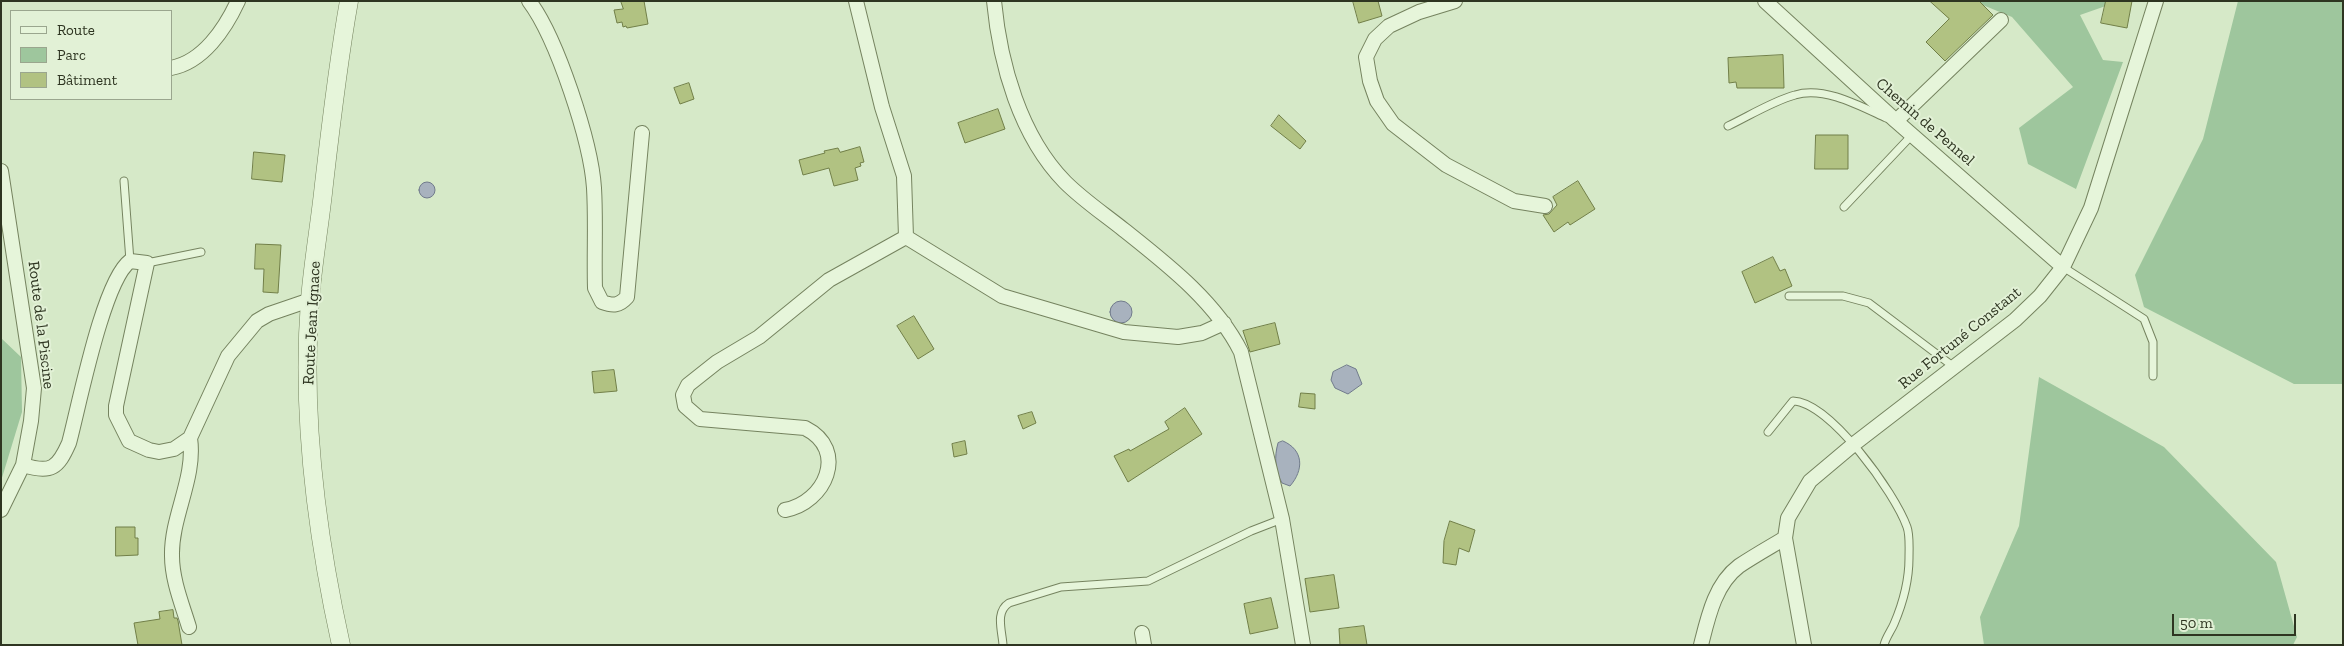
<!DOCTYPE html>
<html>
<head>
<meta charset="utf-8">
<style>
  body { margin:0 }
  #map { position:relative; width:2344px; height:646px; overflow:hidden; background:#d6e9c8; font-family:"Zilla Slab",serif }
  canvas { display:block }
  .frame { position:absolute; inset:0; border:2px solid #2e3521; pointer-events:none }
  .legend { position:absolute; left:10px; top:10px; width:162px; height:90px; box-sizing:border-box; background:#e2f1d6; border:1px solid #9aa68e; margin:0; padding:6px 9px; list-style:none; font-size:15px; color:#2e3521 }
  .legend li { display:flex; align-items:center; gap:10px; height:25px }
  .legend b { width:25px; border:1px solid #9aa68e }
  .scale { position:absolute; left:2172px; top:614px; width:124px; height:22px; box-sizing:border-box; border:2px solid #2e3521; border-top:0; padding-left:6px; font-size:15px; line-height:18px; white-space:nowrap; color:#2e3521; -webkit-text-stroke:4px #e2f1d6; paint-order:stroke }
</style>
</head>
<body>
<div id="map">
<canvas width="2344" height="646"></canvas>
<div class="frame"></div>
<ul class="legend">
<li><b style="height:6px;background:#e6f5da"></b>Route</li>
<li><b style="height:14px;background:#9ec69d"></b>Parc</li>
<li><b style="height:14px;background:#b1c282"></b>Bâtiment</li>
</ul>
<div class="scale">50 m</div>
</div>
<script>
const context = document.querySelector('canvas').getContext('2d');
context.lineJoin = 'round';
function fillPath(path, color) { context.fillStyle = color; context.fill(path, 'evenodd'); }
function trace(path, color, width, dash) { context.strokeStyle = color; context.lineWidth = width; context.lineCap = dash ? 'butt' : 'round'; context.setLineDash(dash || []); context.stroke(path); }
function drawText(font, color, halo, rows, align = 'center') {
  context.font = font + ' "Zilla Slab",serif'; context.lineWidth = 4; context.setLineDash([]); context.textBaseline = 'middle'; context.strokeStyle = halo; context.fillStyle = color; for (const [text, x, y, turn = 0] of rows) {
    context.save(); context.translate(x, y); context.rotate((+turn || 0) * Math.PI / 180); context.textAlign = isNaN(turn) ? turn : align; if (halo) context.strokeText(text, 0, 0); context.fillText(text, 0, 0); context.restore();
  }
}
fillPath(new Path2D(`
  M1973,1H2120L2080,15L2103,60L2123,62L2076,189L2028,164L2019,128L2073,87L2012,17Z
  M2238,1H2343V384H2294L2144,307L2135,275L2203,139Z
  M1,338L21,357L22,412L1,481Z
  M2039,377L2164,447L2276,562L2297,637L2293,645H1984L1980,617L2019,526Z`), '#9ec69d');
const water = new Path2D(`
  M419 190a8 8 0 1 1 16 0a8 8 0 1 1-16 0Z
  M1110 312a11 11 0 1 1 22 0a11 11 0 1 1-22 0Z
  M1347,365L1356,369L1362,384L1348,394L1335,388L1331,380L1333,372Z
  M1283,441C1304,450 1304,470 1290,486L1282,483C1275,471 1274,457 1278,443Z`);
fillPath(water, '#a8b2be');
trace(water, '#707a8b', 1);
const building = new Path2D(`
  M621,1H644L648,24L627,28L626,26L623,27L622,22L617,23L614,10L623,9Z
  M1353,1H1378L1382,16L1359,23Z
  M1930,1H1979L1993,15L1945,61L1926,42L1949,19Z
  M2106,1H2132L2127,28L2101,23Z
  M1783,55L1784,88H1737L1736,82L1729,83L1728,58Z
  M689,83L694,99L680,104L674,88Z
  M998,109L1005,129L965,143L958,123Z
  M1279,115L1306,141L1300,149L1271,126Z
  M1816,135H1848V169H1815Z
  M860,147L864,162L860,163L861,166L855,168L858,180L834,186L829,168L803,175L799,160L825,153L824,151L838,148L840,152Z
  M254,152L285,155L282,182L252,179Z
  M1578,181L1595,209L1570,225L1568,222L1554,232L1543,215L1549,214L1557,205L1553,197Z
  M256,244L281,245L278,293L263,292L264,269H255Z
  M1773,257L1780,271L1785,269L1792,286L1755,303L1742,272Z
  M914,316L934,349L918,359L897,326Z
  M1275,323L1280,344L1250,352L1243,331Z
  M614,370L617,391L594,393L592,372Z
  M1301,393L1315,394V409L1299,407Z
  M1185,408L1202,434L1128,482L1114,456L1129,449L1130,451L1169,429L1165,422Z
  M1032,412L1036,423L1023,429L1018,416Z
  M965,441L967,454L954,457L952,444Z
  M1450,521L1475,530L1469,552L1459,548L1456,565L1443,563L1444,541Z
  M116,527H135V538H138V555L116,556Z
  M1334,575L1339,608L1310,612L1305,579Z
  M1271,598L1278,628L1250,634L1244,604Z
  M173,610L174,618H177L178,621L182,645H138L134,623L160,619L159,612Z
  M1364,626L1367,645H1340L1339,629Z`);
fillPath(building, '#b1c282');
trace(building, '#717f48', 1);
const service = new Path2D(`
  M1728,126C1749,116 1773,101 1795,95C1824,86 1860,106 1886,118
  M124,181L130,261
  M1844,207L1913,134
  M147,263L201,252
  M2063,267L2144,319L2153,342V376
  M1789,296H1843L1869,303L1954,367
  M1768,432L1793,401C1830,402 1895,493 1907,527C1910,535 1909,549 1909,558C1909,580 1903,603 1894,624C1891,631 1886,637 1884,645
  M1003,645C1002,630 995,612 1009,603L1061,587L1148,581L1251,531L1282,519`);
const minor = new Path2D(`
  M529,1C557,38 591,142 594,188C596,221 594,255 595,288L602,302C613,306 619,306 627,297L642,133
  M856,1L882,107L904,176L906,237
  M994,1C1000,64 1020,136 1065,182C1083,200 1104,214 1124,230C1168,265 1216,302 1241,352L1282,519L1303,645
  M1455,1L1419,12L1389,26L1375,39L1366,57L1370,81L1377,101L1393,124L1446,165L1514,201L1545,206
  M1765,1L1896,121L2063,267
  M171,68C203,62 225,29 238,1
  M1896,121L2001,20
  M1,171L34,388L31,421L23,465L1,510
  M906,237L1002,296L1124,332L1178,337L1202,333L1224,323
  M23,465C51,474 58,468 69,443C79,406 103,281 130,261L147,263L116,406V415L129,441L149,450L159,452L174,449L190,438L228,356L257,321L269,314L310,300
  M785,510C825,503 849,450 805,428L700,419L685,406L683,395L688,385L717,362L759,337L829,280L906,237
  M189,627C182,604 172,580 172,556C171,516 196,478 190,438
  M1142,633L1144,645
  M1701,645C1708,617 1715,584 1739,566C1754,556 1770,547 1785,538
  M1804,645L1785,538L1788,518L1810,481L1854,444L2015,320L2040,296L2063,267L2091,208L2156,1`);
const tertiary = new Path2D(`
  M341,645C316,532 301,416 310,300C313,262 320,223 324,184C331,123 338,62 349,1`);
trace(service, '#75835f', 9);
trace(minor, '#75835f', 16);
trace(tertiary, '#75835f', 19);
trace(service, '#e6f5da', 7);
trace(minor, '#e6f5da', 14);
trace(tertiary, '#e6f5da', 18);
drawText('16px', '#2e3521', '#e2f1d6', [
  ["Chemin de Pennel",1925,122,41],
  ["Route Jean Ignace",312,323,-87],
  ["Route de la Piscine",41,325,83],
  ["Rue Fortuné Constant",1960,338,-39]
]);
</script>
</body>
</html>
